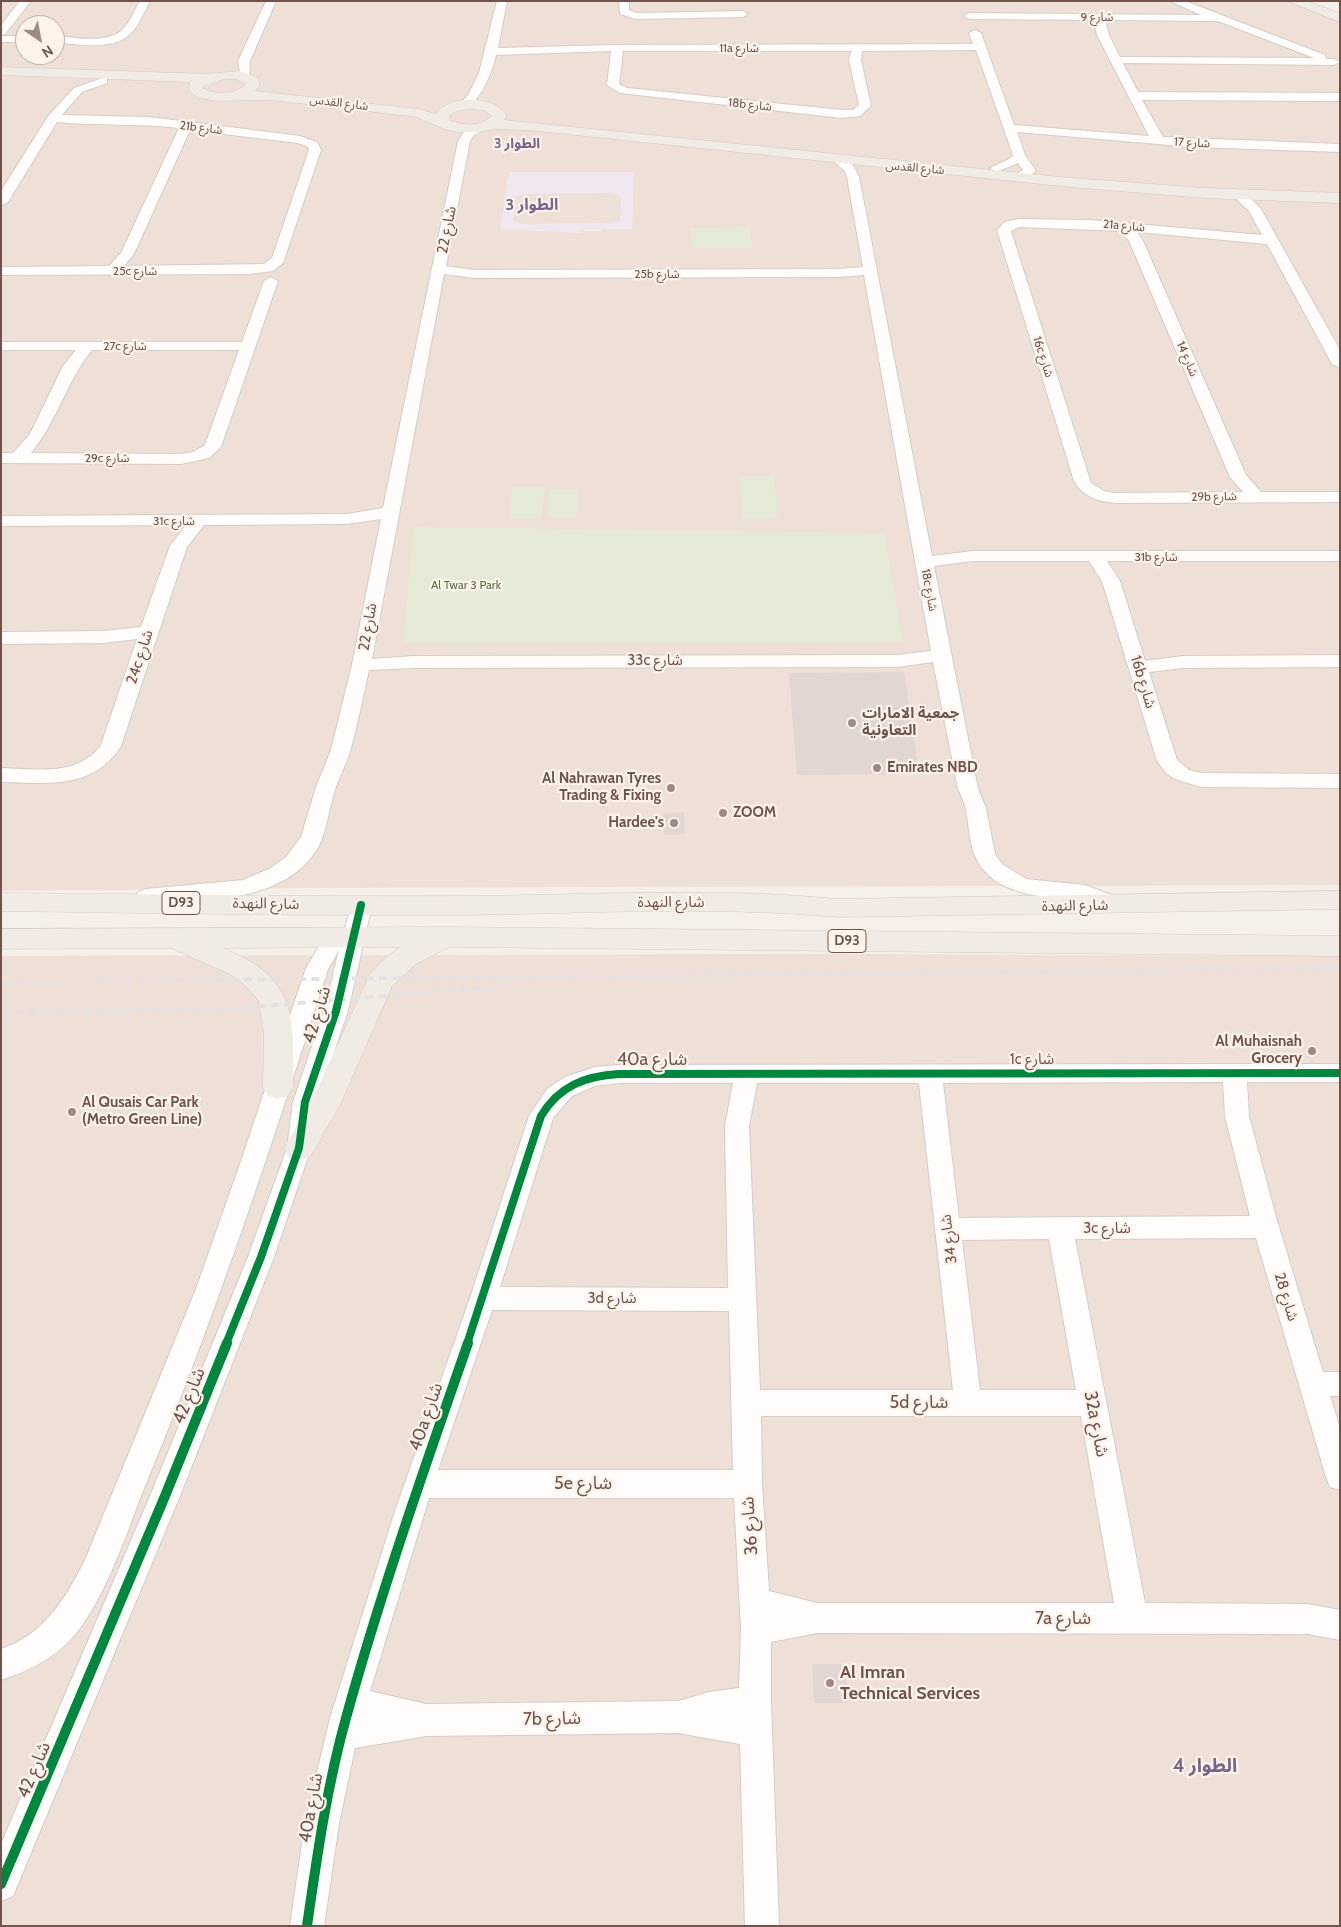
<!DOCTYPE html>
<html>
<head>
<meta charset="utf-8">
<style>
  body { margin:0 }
  #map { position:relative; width:1341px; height:1927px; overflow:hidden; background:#f5efe9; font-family:Cabin,sans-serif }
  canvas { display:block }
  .frame { position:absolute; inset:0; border:2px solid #70544c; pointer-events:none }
  .north { position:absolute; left:15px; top:15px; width:50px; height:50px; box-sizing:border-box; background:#fdf3ea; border:1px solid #c5b3ab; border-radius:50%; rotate:147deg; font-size:14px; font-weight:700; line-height:20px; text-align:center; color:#70544c }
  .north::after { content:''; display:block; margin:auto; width:18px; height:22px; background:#9f8a83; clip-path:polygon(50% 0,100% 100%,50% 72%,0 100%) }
</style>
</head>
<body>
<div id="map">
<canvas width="1341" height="1927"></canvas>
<div class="frame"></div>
<div class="north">N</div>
</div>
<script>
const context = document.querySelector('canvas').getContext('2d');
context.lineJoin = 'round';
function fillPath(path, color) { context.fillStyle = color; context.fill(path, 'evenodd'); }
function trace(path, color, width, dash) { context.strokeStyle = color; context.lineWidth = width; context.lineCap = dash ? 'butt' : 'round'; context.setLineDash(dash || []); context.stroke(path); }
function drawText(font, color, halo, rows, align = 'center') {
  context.font = font + ' Cabin,"Noto Sans Arabic",sans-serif'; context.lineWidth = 4.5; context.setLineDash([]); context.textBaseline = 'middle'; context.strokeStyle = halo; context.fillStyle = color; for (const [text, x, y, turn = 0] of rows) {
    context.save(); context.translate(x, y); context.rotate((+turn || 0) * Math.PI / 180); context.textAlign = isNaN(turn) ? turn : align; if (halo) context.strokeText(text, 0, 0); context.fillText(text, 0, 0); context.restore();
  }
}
fillPath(new Path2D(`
  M1,1H1290L1340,20V885L317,888L1,891ZM25,25H55V55H25Z
  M823,954L1340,956V1926H1V956Z`), '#eee0d7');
fillPath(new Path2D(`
  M509,172H634L632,229H602L601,231H582L581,233L500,229ZM613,193L621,197L620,220L612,223L521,224L513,220L516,196L524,194Z`), '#f0e7f0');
fillPath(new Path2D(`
  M750,227L752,248H693L690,228Z
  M739,476H774L777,518L743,519Z
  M513,487H545L541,519H509Z
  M549,489H579L576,517H548Z
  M414,527L884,533L903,642L403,643Z`), '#e4ead5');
fillPath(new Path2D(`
  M904,672L919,774L797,775L789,673Z
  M684,812L685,834L664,835L663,813Z
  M812,1664H845L848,1703H814Z`), '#e1d6d1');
const minor = new Path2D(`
  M20,1H31L5,34L1,35V25Z
  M140,1H150C144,12 139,26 129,35C112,51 76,44 55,42V36C73,37 105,44 121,31C129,24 134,11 140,1Z
  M266,1H276L250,61L249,78H241L238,61Z
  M497,1H507L498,48L612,45L973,44L969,33L975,30L981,33L1014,125L1149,136L1097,35L1094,20L969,19L964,16L969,13L1201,15L1170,1H1185L1325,55L1326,59H1334L1340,62L1334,65L1123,63L1138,92L1340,93V101L1142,100L1163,137L1340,144V152L1193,147L1017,132L1025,155L1036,171L1023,180H1013L1012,177L1023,170L1018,163L996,172L990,168L1009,159L1013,155L976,50L862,51L861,60L871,106L860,116L842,118L620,93L607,85L611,51L496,55C491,76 483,93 468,109H460L458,106L468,95L479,73ZM1105,20L1218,21L1314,58L1120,57L1109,35ZM623,51H851L849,60L859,105L853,110H842L627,88L619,84Z
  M619,1H629V10L637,13L743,11L748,14L743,17L636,19L620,14Z
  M1,36H25V42H1Z
  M103,78L107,79V83L82,92L62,115L149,117L300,136L317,142L321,150L283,263L273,271L249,274L1,275V267L109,266L121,253L179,128C138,123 97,126 57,122L8,202L1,206V191L49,115L74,88ZM190,130L298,143L308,147L309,150L272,258L264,264L124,266L134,254Z
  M482,123L488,127L474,135L470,141L446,266L474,270L839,269L863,267L847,177L844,170L832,160L838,156L853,165L859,177L932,556L973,551H1340V561H1107L1120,581L1145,661L1183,656L1340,655V667L1183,668L1149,672L1177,760L1189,770L1201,773L1340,774V788L1201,787L1175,779L1167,774L1157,761L1102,581L1089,561H973L934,566L978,789L986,808L995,854L1002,864L1026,879L1085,885L1126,900L1129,905L1126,910C1109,915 1095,901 1078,900C1041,897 992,895 975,856C969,842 969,825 966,810C965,803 961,796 958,789L933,662L897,667L413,668L369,670C363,696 358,723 351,748C348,762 340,774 336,787C330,804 328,822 322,839C294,904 204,900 146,905L138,902L135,897L138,892L146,889L243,880L271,868L286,857L301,837L316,787L331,750L352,665L381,519L347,524L204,525L187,547L121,746C93,790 47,783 1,782V768C36,769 78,777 101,745L137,639L103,643L1,644V632L103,631L141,627L170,546L186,525L1,526V516L347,514L383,508L458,141L465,130ZM444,274L474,278L839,277L864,275L931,651L897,655L413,656L372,659Z
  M1238,190L1243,191L1261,209L1340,350V368L1332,364L1267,244L1137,232L1143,241L1246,475L1261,492H1340V502L1119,503C1100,502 1084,498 1074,481L997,230L1005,222L1019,219L1090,220L1262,235L1249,211L1231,194ZM1019,227L1122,231L1129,241L1230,477L1243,492L1114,493L1104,491L1091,483L1011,231Z
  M271,277L278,281L221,447L209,458L181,464L1,463V453H13L30,434L63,366L76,350H1V342H242L264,281ZM92,350H239L205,445L193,452L181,454L31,453C57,422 66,382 92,350Z
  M361,897L369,900L372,905L348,1011L317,1102L311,1148L274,1257L180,1496L13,1896L1,1901V1844L150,1496L248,1257L287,1148L293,1102L324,1011L339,950L328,969C274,1139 218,1309 150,1474C128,1526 112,1585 78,1631C59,1656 31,1670 1,1680V1649C44,1635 66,1598 85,1560L196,1289L241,1161L306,968L328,931L336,929L344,931L353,900Z
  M1235,1064H1340V1082H1247L1249,1116L1276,1217L1323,1372H1340V1396H1330L1340,1428V1490L1330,1487L1326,1477L1256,1238L1075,1239L1145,1603L1308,1604L1340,1610V1640L1308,1634L817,1633L771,1642V1702L779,1926H745L740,1744L678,1733L426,1736L355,1748L339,1823L324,1926H290L305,1823L330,1718L395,1511L470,1298L529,1116L547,1089L565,1077L595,1067L619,1065ZM1223,1082L1225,1116L1250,1216L959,1218L943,1083ZM733,1083L725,1126L728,1288L500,1287L553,1118L572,1096L595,1086L619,1083ZM757,1083H919L953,1390H760L749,1126ZM1049,1239L1076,1390H980L962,1240ZM492,1310L729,1311L733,1470H438ZM761,1416H1081L1114,1603H817L769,1591L762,1484ZM429,1498H734L741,1628L739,1688L709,1692L679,1701L426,1704L370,1691Z`);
const major = new Path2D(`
  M1287,1H1306L1340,13V22Z
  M1,67L207,74L239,71L257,77L260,85L255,91L418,109L436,114C451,94 493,95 507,116L504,120L1070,178L1205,188L1340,193V203L1205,198L1070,187L528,130L494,129L480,132H459L444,129L417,117L272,100L217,101L197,97L189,90L190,82L1,75ZM224,79H237L246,84C235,94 216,96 203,88V86ZM470,109L483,110L492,116C481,127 463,126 449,120L450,115L457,111Z
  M1340,891V909L837,917C715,906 590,913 468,915C312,916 157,913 1,911V893C157,894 312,897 468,896C590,895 715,887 837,899Z
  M449,927L1340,936V956L449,947L416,964L392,986L340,1105L310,1157L299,1160L288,1157L284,1148L312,1100L370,974L383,960L400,947L223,948C299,980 293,1015 293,1088L288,1096L278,1099L268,1096L263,1088L264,1033L259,1001L243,983L230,974L171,948L1,949V929Z`);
trace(minor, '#d4ccc7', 2);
trace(major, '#d3cac6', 1);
fillPath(minor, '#fefdfc');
fillPath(major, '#f1ebe5');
trace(new Path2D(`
  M1,982L1340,969
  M1,1012L229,1009L515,985`), '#e3e1e4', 4, [8, 5.5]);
trace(new Path2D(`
  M226,1344L261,1257L299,1148L305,1102L336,1011L361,905
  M467,1344L541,1116C559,1086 585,1076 619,1074L1340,1073`), '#00873e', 8);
trace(new Path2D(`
  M1,1884L165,1496L227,1343
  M307,1926C317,1856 327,1786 346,1718C381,1591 425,1467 468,1343`), '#00873e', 10);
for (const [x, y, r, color] of [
  [852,723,5,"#9f8a83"],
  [877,768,5,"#9f8a83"],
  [671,788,5,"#9f8a83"],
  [723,813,5,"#9f8a83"],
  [674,823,5,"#9f8a83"],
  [1312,1051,5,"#9f8a83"],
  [72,1112,5,"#9f8a83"],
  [830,1683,5,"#9f8a83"]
]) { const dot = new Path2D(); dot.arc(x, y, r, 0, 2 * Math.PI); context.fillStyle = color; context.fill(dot); trace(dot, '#fdf3ea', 2); }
drawText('12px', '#70544c', '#fdf3ea', [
  ["شارع 9",1097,17],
  ["11a شارع",739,48],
  ["شارع القدس",339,103,7],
  ["18b شارع",750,105,6],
  ["21b شارع",201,128,7],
  ["شارع 17",1192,143,3],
  ["شارع القدس",915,168,5],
  ["21a شارع",1124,226,5],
  ["25c شارع",135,271],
  ["25b شارع",657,274],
  ["27c شارع",125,346],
  ["16c شارع",1043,357,72],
  ["شارع 14",1187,359,67],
  ["29c شارع",107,458],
  ["29b شارع",1214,497,-1],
  ["31c شارع",174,521],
  ["31b شارع",1156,557],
  ["18c شارع",929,590,79]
]);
drawText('12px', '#5a7545', '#fdf3ea', [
  ["Al Twar 3 Park",466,585]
]);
drawText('bold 14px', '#79648c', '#fdf3ea', [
  ["الطوار 3",517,144]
]);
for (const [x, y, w] of [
  [181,903,38],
  [847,941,38]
]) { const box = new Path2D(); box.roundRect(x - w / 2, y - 11.5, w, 23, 4); context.fillStyle = '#fdf3ea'; context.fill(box); trace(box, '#70544c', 1); }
drawText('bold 14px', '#70544c', null, [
  ["D93",181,903],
  ["D93",847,941]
]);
drawText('15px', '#70544c', '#fdf3ea', [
  ["شارع 22",447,230,-79],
  ["شارع 22",368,627,-80],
  ["24c شارع",140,657,-72],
  ["33c شارع",655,661],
  ["16b شارع",1143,682,73],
  ["شارع النهدة",671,903],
  ["شارع النهدة",266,904,1],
  ["شارع النهدة",1075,906,-1],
  ["1c شارع",1032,1060],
  ["3c شارع",1107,1229],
  ["شارع 34",949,1239,-97],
  ["شارع 28",1286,1297,73],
  ["3d شارع",612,1299]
]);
drawText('bold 15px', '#70544c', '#fdf3ea', [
  ["جمعية الامارات",862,714],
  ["التعاونية",862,731],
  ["Emirates NBD",887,768],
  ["Al Nahrawan Tyres",661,779,"right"],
  ["Trading & Fixing",661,796,"right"],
  ["ZOOM",733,813],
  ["Hardee's",664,823,"right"],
  ["Al Muhaisnah",1302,1042,"right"],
  ["Grocery",1302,1059,"right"],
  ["Al Qusais Car Park",82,1103],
  ["(Metro Green Line)",82,1120]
], 'left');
drawText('bold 16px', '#79648c', '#fdf3ea', [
  ["الطوار 3",532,205]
]);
drawText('18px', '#70544c', '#fdf3ea', [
  ["شارع 42",317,1015,-73],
  ["40a شارع",652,1060],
  ["شارع 42",189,1396,-68],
  ["5d شارع",919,1403],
  ["40a شارع",426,1417,-71],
  ["32a شارع",1096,1424,79],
  ["5e شارع",583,1484],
  ["شارع 36",750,1526,-94],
  ["7a شارع",1063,1619],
  ["7b شارع",552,1719,-1],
  ["شارع 42",34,1770,-67],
  ["40a شارع",311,1808,-80]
]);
drawText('bold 18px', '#70544c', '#fdf3ea', [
  ["Al Imran",840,1673],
  ["Technical Services",840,1694]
], 'left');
drawText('bold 19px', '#79648c', '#fdf3ea', [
  ["الطوار 4",1205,1766]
]);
</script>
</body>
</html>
